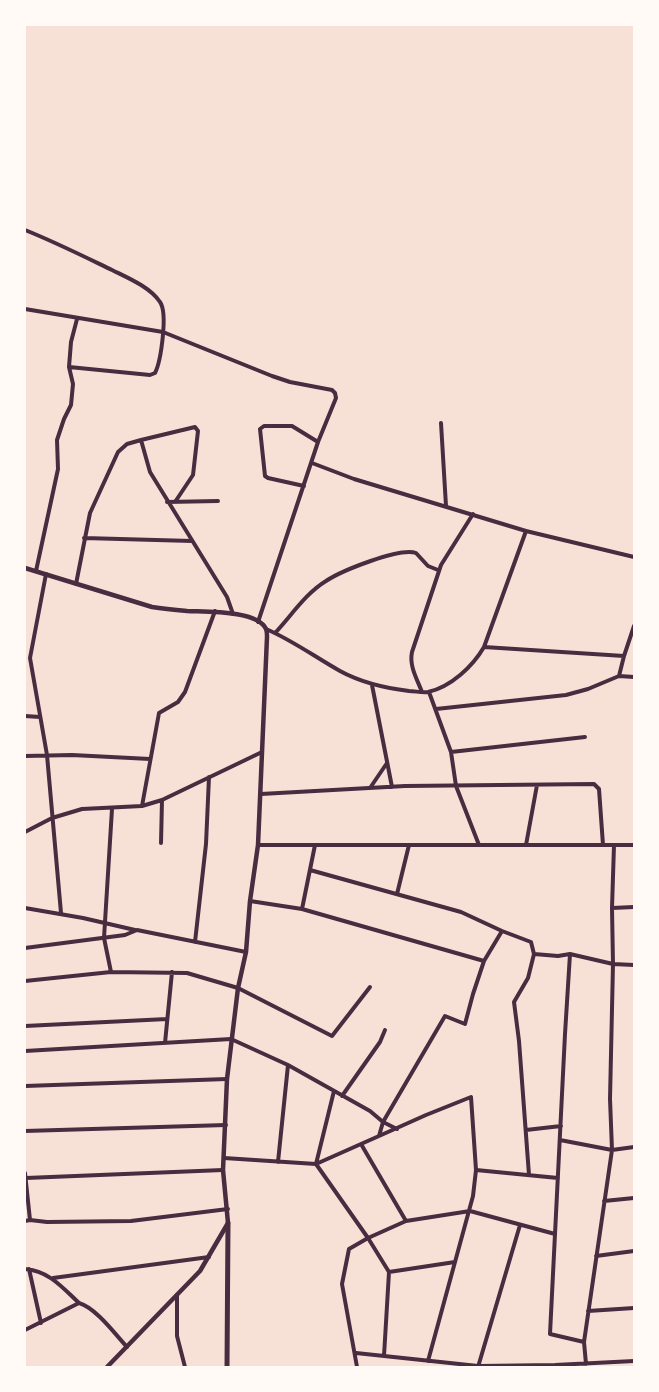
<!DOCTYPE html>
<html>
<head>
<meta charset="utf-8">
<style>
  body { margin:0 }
  #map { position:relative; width:659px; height:1392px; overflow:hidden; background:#f7e1d7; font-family:"Archivo Narrow",sans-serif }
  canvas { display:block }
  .frame { position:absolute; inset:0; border:26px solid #fffaf5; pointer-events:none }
</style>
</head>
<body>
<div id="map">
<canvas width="659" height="1392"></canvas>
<div class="frame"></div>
</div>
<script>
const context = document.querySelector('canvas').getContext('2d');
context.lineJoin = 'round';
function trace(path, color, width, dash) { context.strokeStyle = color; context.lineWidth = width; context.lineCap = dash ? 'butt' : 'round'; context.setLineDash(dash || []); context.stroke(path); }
trace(new Path2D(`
  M25,230C55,242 83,256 112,270C128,278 150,287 160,302C168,313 161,361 155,373L150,375L69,367
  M25,309L163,332L272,376L290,382L332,390L335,393L336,398L318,442L258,622
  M441,423L446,506
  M141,440L150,472L227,597L233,614
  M312,463L354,479L526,531L634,557
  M304,486L268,478L265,476L260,429L264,426H292L318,442
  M167,502L218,501
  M84,538L192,541
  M36,571L58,469L57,440L64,419L71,405L73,384L69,367L71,342L77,319
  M46,574L30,658L47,755L61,913
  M76,584L90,513L118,452L127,444L141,440L195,427L198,431L193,475L175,502
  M266,629C292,640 315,657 340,671C362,683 384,688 409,691C415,691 422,693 428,692C451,687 473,666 484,647L526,531
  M275,633C291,616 306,593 326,581C341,571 400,547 416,553L428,566L438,570
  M484,647L624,656
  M619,676L624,656L634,626
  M372,685L392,787
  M422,692C417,679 409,666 412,652L441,565L473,514
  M429,692L451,752L456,786L479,845
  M436,709L566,695L588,689L619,676L634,677
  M25,716L40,717
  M451,752L585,737
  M25,756L72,755L150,759
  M370,788L387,763
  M261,794L405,786L594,784L599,789L603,845
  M142,806L159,713L178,702L185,692L215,611
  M25,832L52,818L82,809L142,806L162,800L262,752
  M161,843L162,800
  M258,845H634
  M526,845L537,785
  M397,894L409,845
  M250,901L302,909L484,961
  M25,908L83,918L135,930
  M612,908L634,907
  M302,909L315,845
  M502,931L531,942L534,954
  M195,942L206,844L209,777
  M25,948L125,935L137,930L246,952
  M570,954L565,1034L550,1334L584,1342
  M111,972L104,938L112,809
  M25,981L111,972L187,973L238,988L332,1036L370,987
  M25,1026L167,1019
  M165,1043L172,972
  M25,1051L231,1039L288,1065L370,1111L383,1122L397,1129
  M25,1086L227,1079
  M334,1091L316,1164L368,1238L389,1272L384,1356
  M342,1096L380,1042L385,1030
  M526,1130L561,1126
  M25,1131L226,1125
  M379,1136L426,1115L471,1097L476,1170L473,1196L428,1361
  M560,1140L612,1150L634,1147
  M361,1144L406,1221
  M224,1158L316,1164L379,1136L383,1122L445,1016L465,1024L473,994L484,961L502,931L461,912L310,870
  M278,1162L288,1065
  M476,1170L558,1178
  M25,1173L30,1220
  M529,1175L519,1041L514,1002L528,978L534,954L558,956L570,954L613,964L634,965
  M26,1178L223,1170
  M604,1201L634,1198
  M25,1221L30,1220L47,1222L131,1221L228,1209
  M596,1256L634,1251
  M25,1269C49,1271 62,1287 79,1303
  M29,1269L41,1323
  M389,1272L455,1262
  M53,1278L209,1257
  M177,1295V1336L185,1367
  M588,1311L634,1308
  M25,1330L79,1303C96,1308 115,1334 127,1347
  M356,1353L478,1366L555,1365L634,1361
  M586,1364L584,1342L612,1150L610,1099L613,964L612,908L614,845
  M357,1367L342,1284L349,1249L368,1238L406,1221L470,1211L555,1234
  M478,1367L520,1225`), '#4a2c40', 4);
trace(new Path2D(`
  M25,568L152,607C164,609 175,610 187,611C205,612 257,610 266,629C267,631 267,634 267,637L258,845L250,901L246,952L238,988L227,1079L223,1170L228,1223L200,1271L107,1367`), '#4a2c40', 4.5);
trace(new Path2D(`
  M227,1367L228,1223`), '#4a2c40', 5);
</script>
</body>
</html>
